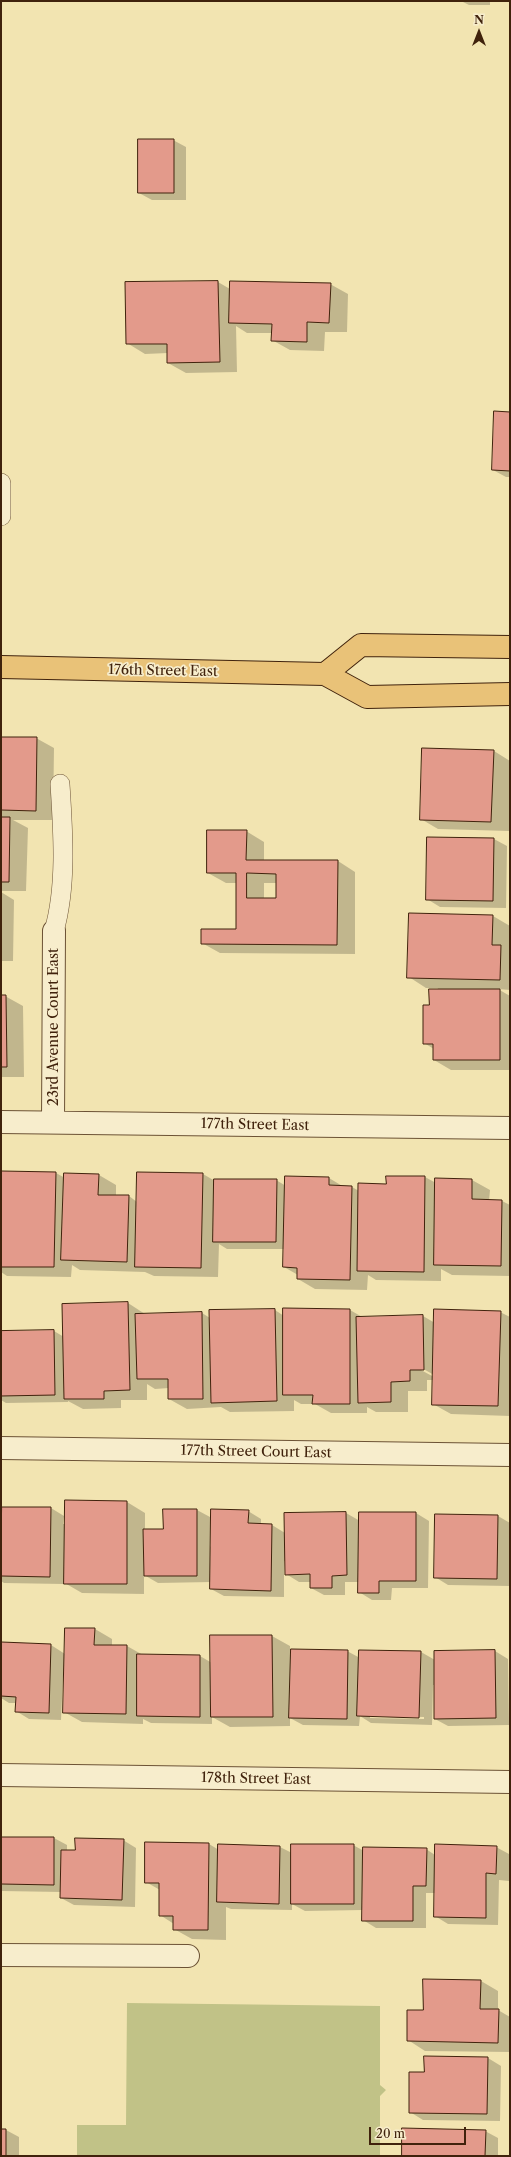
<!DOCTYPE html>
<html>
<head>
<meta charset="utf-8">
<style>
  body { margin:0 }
  #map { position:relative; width:511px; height:2157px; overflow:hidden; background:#f2e4b1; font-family:"Libre Caslon Text",serif }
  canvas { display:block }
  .frame { position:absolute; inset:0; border:2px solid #40220c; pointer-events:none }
  .north { position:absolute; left:459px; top:12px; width:40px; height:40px; -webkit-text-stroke:3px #f7edcc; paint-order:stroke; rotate:0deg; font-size:11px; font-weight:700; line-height:16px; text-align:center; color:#40220c }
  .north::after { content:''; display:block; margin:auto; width:14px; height:18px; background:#40220c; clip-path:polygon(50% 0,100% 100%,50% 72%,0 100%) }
  .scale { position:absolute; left:369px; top:2127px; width:97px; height:18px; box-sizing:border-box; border:2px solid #40220c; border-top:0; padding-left:5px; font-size:12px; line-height:14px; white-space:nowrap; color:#40220c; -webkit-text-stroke:3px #f7edcc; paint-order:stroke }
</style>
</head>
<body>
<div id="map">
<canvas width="511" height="2157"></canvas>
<div class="frame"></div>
<div class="north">N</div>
<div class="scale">20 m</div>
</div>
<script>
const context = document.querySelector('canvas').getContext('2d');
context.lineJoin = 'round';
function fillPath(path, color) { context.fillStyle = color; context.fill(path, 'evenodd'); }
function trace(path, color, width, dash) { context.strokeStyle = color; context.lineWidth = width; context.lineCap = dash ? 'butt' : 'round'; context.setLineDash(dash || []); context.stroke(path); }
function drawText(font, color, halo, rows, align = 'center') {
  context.font = font + ' "Libre Caslon Text",serif'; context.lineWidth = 3.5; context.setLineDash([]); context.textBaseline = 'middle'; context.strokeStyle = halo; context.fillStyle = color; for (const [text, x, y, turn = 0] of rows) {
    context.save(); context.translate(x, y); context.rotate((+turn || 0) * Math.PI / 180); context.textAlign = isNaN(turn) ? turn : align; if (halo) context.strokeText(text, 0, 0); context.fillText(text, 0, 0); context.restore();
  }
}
fillPath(new Path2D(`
  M127,2003L380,2006V2085L386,2090L380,2096V2156H77V2125H126Z`), '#c1c287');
fillPath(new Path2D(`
  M461,1H490V5H469Z
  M173,140L186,147V200H152L139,193Z
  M218,282L230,289L330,284L348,294L347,332H325L324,351L290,350L272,340L273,333H247L236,326L237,372L186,373L168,363V353L145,354L127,343Z
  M510,413V477H506L493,470Z
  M1,738H36L54,748L53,820H13L28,828L26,891H1Z
  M494,751L510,761L509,831L438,829L421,819Z
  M246,831L264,842V861H338L355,872V954L220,953L202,943L237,930V883H226L208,873ZM264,883H277L276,899H264Z
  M494,839L507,846L506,908L440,907L427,899Z
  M1,892L14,900L13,961H1Z
  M493,916L510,926V990L498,989L510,996V1070H451L434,1060V1049L424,1043L430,1006L438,988H426L409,977Z
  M1,996H5L23,1006L24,1077H1Z
  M1,1172L56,1173L65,1178L99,1175L116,1185V1196H129L137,1202L203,1174L215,1181L276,1180L286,1186L329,1178L344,1187H352L359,1191L387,1185V1177H425L436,1183V1179L472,1180L490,1190L489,1201H502L510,1205V1276L452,1275L441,1269V1281L376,1280L368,1275L367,1290L315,1289L298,1279V1275L284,1267V1249H227L219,1244L218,1277L154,1276L145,1272L80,1270L72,1265L71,1277L7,1276L1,1272Z
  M128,1303L145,1314L202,1313L210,1318L275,1310L284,1316V1309L350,1310L364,1318L423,1316L435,1323L500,1312L510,1317V1416L451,1414L433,1404L434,1380H427V1391H408V1412H376L367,1407V1413H331L315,1404H301L294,1400V1411L230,1412L221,1407L187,1409L169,1399V1388L155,1389L147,1384V1400H121V1408L83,1409L68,1401V1402L6,1403L1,1400V1314V1332L54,1331L64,1337ZM420,1367L434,1375V1377L419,1369Z
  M66,1501L127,1502L145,1513V1530H164L197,1510L210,1517V1547L248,1511L261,1519V1525H272L285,1533L346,1513L360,1521V1513H416L429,1521L428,1588H392L391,1600H372L359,1592L360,1582H345V1595H324L311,1588V1582H299L286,1574V1561H284V1597L224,1596L211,1589V1582L158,1583L144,1575V1594L82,1593L63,1582V1584L4,1583L1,1581V1522L51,1508L64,1516L63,1524H65Z
  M436,1515L498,1516L510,1523V1586L448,1585L435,1577Z
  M95,1629L112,1639V1646H127L143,1655L200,1656L212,1663L272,1636L290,1646V1655L347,1651L360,1658L421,1652L435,1660V1652L495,1651L508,1659L509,1725L448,1726L435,1719V1685H433L432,1725L371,1723L360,1716L359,1726L303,1725L290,1718V1726L230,1727L212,1717V1724L151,1723L143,1719V1724L82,1722L64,1712L65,1676H63L61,1720L29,1719L16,1711V1703H9L1,1698V1643L51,1645L65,1654ZM370,1716L424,1717V1719L370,1718Z
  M1,1838H54L67,1845V1851H76L123,1840L136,1848L135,1907L74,1905L61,1898V1892L1,1891Z
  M209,1844L219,1850V1845L280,1847L292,1853L353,1845L364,1851L426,1849L435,1855L496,1847L509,1854V1881L499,1880L498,1925L448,1924L435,1916V1893H426V1928H376L363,1920V1910L305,1911L292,1904V1910L231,1909L226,1907V1940L192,1939L174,1929V1924L160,1915V1890L146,1882Z
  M481,1981L498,1991V2010L510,2017V2052L425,2051L408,2040L424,2011Z
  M488,2058L501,2066L500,2121L423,2120L410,2112L425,2073Z
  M1,2130H6L19,2137V2156H1Z
  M485,2131L498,2138V2156H403Z`), '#0003');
const building = new Path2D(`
  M138,139H174V193H138Z
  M218,281L220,362L167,363V344H126L125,282Z
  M230,281L331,283L329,323L307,322V342L271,341L272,324L229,323Z
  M494,411L510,412V471L492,470Z
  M1,737H37L36,811L1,810Z
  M422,748L494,750L491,822L420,820Z
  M1,817H10L9,882H1Z
  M207,830H247L246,860H338L337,945L201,944V929H236V873H207ZM247,873L276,874V898H247Z
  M427,837L494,838L493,901L426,900Z
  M409,913L493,915L492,945H501L500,980L407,978Z
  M429,989H500V1060H433V1044H423V1005H429Z
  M1,995H6L7,1067H1Z
  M1,1171L56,1172L54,1267H1Z
  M137,1172L203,1173L201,1268L135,1267Z
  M64,1173L99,1174L98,1195H129L127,1262L61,1260Z
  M285,1176L329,1177V1185L352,1186L350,1280L297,1279V1268L283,1267Z
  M386,1176H425L424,1272L357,1271L358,1183L386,1184Z
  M435,1178L472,1179V1199L502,1200L501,1266L434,1265Z
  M214,1179H277L276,1242H213Z
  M128,1302L130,1390L104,1391V1399H64L62,1304Z
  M283,1308L350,1309V1404H312L313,1395H283Z
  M275,1309L277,1401L211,1403L209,1310Z
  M434,1309L501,1311L498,1406L432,1405Z
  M202,1312L203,1399H168V1379H137L135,1314Z
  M423,1315L424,1370H410V1381L391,1382V1402L358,1403L356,1317Z
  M54,1330L55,1395L1,1396V1331Z
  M65,1500L127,1501V1584H64Z
  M2,1507H51L50,1577L1,1576Z
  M163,1509H197V1576H144L143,1529H163Z
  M211,1509L249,1510L248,1523L272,1524L271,1591L210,1589Z
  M346,1512L347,1575L332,1576V1588H310V1574L285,1575L284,1513Z
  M359,1512H416V1581H379V1593H358Z
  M435,1514L498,1515L497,1579L434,1578Z
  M65,1628H95L94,1645H127L126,1714L63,1713Z
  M210,1635H272L273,1717H211Z
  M1,1642L51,1644L49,1713L15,1712L16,1697L1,1696Z
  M291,1649L348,1650L347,1719L289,1718Z
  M359,1650L421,1651L419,1718L357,1716Z
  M495,1650L496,1718L434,1719V1651Z
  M137,1654L200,1655V1717L137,1716Z
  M1,1837H54V1885L1,1884Z
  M75,1838L124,1839L122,1900L60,1898L61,1850H75Z
  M145,1842L209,1843L208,1930H173V1916H159V1883H145Z
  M218,1844L280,1846L279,1904L217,1902Z
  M291,1844H354V1904H291Z
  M435,1844L497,1846L496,1874L486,1873V1918L434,1917Z
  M363,1847L427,1848L426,1886H413V1921H362Z
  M423,1979L481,1980L480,2009H499L498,2043L407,2041V2010H423Z
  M424,2056L488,2057L487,2114L409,2113V2072H424Z
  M402,2128L486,2130L485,2156H402Z
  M1,2129H6V2156H1Z`);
fillPath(building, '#e39a8b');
trace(building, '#40220c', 1);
const service = new Path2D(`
  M1,483V516
  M54,931C67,886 63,831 60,784`);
const minor = new Path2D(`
  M1,1122L510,1128
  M53,1122L54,931
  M1,1448L510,1455
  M1,1775L510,1782
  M1,1955L188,1956`);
const primary = new Path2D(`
  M1,667L325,674L367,697L510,694
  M325,674L361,645L510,647`);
trace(service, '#6c5235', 20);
trace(minor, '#6c5235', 24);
trace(primary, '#40220c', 24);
trace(service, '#f7edcc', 19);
trace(minor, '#f7edcc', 22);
trace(primary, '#e9c278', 22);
drawText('14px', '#40220c', '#f7edcc', [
  ["176th Street East",163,671,1],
  ["23rd Avenue Court East",54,1027,-90],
  ["177th Street East",255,1125,1],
  ["177th Street Court East",256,1452,1],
  ["178th Street East",256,1779,1]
]);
</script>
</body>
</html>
